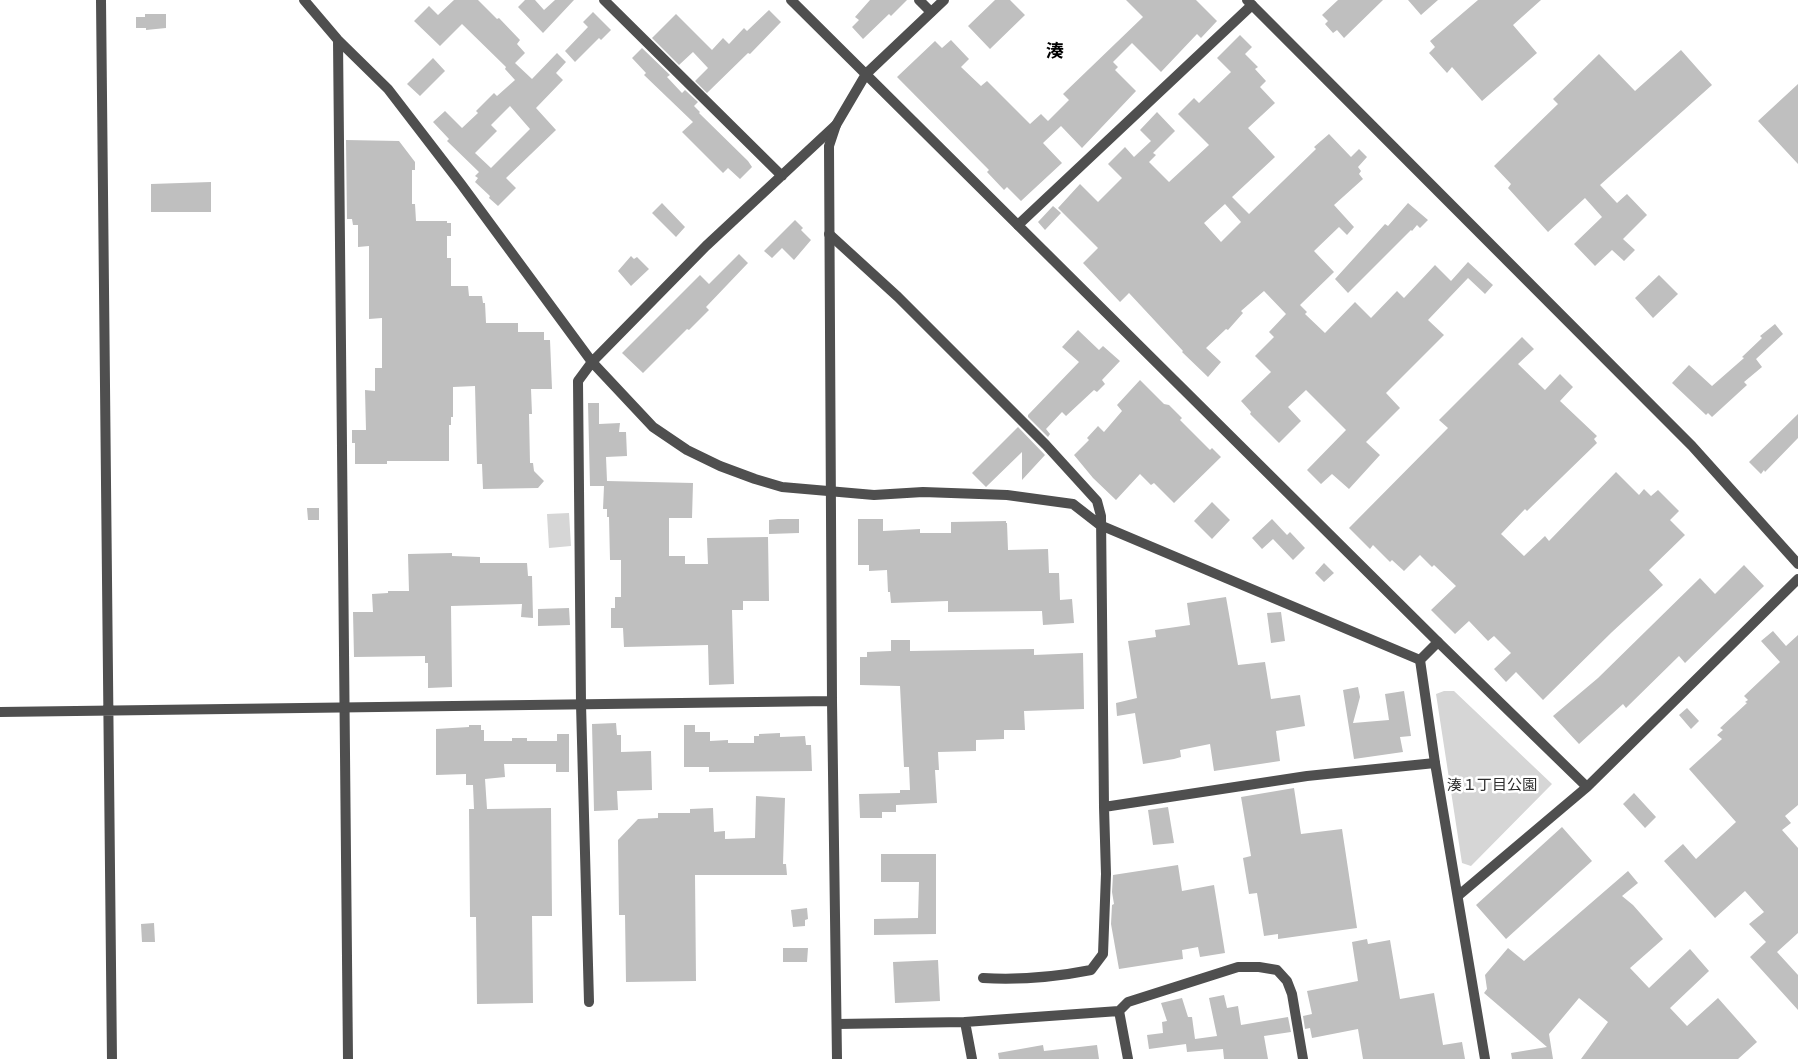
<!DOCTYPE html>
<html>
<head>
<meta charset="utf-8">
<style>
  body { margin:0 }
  canvas { display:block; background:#fff }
</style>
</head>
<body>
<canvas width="1798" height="1059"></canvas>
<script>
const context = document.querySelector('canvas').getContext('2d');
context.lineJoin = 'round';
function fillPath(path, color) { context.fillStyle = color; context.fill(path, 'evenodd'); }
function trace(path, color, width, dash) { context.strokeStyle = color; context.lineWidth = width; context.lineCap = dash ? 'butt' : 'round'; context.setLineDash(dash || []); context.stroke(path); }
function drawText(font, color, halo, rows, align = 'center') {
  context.font = font + ' "Asap Condensed","Noto Sans JP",sans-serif'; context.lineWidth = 5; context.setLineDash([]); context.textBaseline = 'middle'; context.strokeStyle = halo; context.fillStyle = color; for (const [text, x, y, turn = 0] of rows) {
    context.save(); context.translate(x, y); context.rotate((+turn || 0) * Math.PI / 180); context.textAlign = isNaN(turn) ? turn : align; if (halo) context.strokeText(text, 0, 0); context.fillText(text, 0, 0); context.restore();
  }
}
fillPath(new Path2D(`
  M569,513L571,546L549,548L547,514Z
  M1444,691H1454L1552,784L1471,866L1462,863L1436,694Z`), '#d6d6d6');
fillPath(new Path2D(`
  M454,0H478L497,19L499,18L520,40L517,44L525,53L515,63L532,79L557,53L566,62L556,73L563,80L536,108L556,130L506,178L516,188L498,206L489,198L490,196L475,182L478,178L475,176L479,172L447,141L449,139L433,122L445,111L462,128L478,113L476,111L494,93L497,96L515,80L505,69L506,67L462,24L440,46L414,21L429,6L438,15ZM510,106L530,129L491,168L475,153L497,131L491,125Z
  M525,0H535L544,10L555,0H574L543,33L518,7Z
  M870,0H907L891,16L889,14L863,39L852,27L859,20L855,17Z
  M995,0H1010L1025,15L990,49L968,26Z
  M1126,0H1196L1217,21L1201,38L1197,34L1161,72L1132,43L1113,62L1118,67L1115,70L1136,91L1082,148L1061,126L1043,143L1062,163L1021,201L1007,187L1004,190L987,172L989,170L897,77L935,41L942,48L951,40L969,59L961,67L981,86L987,81L1030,124L1041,114L1048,121L1069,100L1063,94L1143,17Z
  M1338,0H1383L1344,38L1337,30L1333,33L1325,24L1328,21L1322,15Z
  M1408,0H1438L1421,15Z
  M1478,0H1541L1513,25L1537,53L1482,101L1452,67L1447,73L1429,53L1435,47L1430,41Z
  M769,10L781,22L750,54L748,53L707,93L695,81L708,68L693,52L679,65L652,38L676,14L712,50L723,38L729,44L744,28L747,31Z
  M593,12L611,30L601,40L599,38L575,62L565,51L588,27L583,22Z
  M145,14H166V28L146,30V28H136V17H145Z
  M1240,35L1252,47L1245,54L1258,67L1255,69L1266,81L1260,87L1275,103L1248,128L1275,157L1232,197L1249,214L1316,149L1314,147L1329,134L1351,157L1359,149L1367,157L1358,167L1361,171L1359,174L1363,179L1334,205L1354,227L1347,235L1339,227L1314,251L1334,272L1300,305L1307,312L1305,314L1325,333L1355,302L1371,318L1397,291L1404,298L1435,265L1451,281L1468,262L1493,285L1485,294L1468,278L1428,320L1444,335L1386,393L1400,408L1366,442L1380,455L1349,489L1332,474L1321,484L1307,470L1346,430L1306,390L1288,407L1301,421L1279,443L1250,414L1251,412L1241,401L1271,372L1255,356L1274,337L1269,332L1286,314L1264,291L1241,311L1243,313L1228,330L1226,329L1206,348L1221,362L1208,377L1182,352L1183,351L1129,293L1120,302L1083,263L1098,248L1058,208L1080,184L1098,202L1122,178L1108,164L1125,147L1134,157L1151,141L1140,130L1157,112L1175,131L1153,153L1156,155L1149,162L1169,182L1209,145L1178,114L1194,98L1199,103L1231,72L1217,58ZM1225,204L1241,222L1221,242L1204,223Z
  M642,48L670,75L667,77L682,93L685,90L698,102L694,106L700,112L699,113L748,161L752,167L740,179L728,168L723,173L682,132L693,122L644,75L646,73L632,58Z
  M1681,50L1712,85L1600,185L1617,203L1627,194L1647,215L1623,239L1635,250L1624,261L1612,250L1595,266L1574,244L1602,217L1585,198L1548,232L1508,188L1511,184L1494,166L1558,104L1553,99L1599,54L1635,91Z
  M433,58L445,71L420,96L407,84Z
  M1798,84V164L1758,121Z
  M346,140L399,141L415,162V170H412V204H415L416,221H447V223H451V236H447V258H451V286H468L469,296H482L483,303H485L486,323H518V332H544V340H550L552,389H531L532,414H529L530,463H533L534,471L544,481L538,488L483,489L482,464H477L475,386L453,387V417H451V425H449V461H387V464H355V443H352V430H366L365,390L375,391V368H382V318L369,319V246L358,247V225H353L352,219H347Z
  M211,182V212H151V184Z
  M662,203L685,227L676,237L652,213Z
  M1408,203L1428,220L1420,228L1417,225L1412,231L1411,230L1348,293L1335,279L1385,224L1388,226Z
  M1053,206L1061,213L1045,230L1038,222Z
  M795,220L803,228L801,230L811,240L794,260L782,248L772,258L764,251Z
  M739,254L748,263L706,307L709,310L689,330L687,329L643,373L622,353L700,275L709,284Z
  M631,256L634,259L637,257L649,269L631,286L618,271Z
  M1659,275L1678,294L1653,318L1635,298Z
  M1775,324L1783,334L1756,359L1762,367L1744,382L1747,385L1712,417L1708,413L1706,415L1672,383L1689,365L1712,386L1744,358L1742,357L1762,338L1760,336Z
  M1078,330L1099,350L1103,346L1120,361L1102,380L1105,384L1097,392L1094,390L1066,416L1062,412L1046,429L1050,434L1048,437L1028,417V415L1079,362L1062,347Z
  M1522,337L1534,349L1518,364L1545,390L1560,374L1573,387L1560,401L1597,436L1594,439L1597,443L1527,511L1525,509L1501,534L1524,556L1545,536L1549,541L1616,472L1639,495L1644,489L1651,496L1658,490L1679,511L1670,520L1685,535L1649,570L1663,585L1612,632L1543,700L1516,672L1506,682L1494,669L1511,653L1494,636L1488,641L1469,621L1455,634L1431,610L1456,586L1434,565L1432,567L1420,555L1404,571L1392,560L1390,562L1373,545L1370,549L1349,528L1448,428L1439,420Z
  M1140,380L1164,404L1169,405L1182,418L1180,420L1210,450L1212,448L1221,457L1174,503L1154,483L1151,485L1140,474L1116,500L1093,478L1074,455L1089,440L1087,438L1098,426L1104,432L1122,411L1117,405Z
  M588,403H599V424L620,423L619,432H626L627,456L606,457L607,481L693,483L692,518H669V556H685V564H708L707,538L768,537L769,601H743V610H732L734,684L709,685L708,645L624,647L623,628H611V608H615V597H621V560H610L609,517H607V509H603L604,486H590Z
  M1798,414V438L1765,472L1764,470L1761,474L1749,462Z
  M1018,427L1045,455L1022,480V452L986,487L972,473Z
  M1212,502L1230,520L1212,539L1194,521Z
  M307,508H319V520H308Z
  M778,519H799V533L769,534V520Z
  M858,519H883V531L920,529V533H951V522L1006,521V523H1007L1008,550L1048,549L1049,573H1059L1060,600L1072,599L1074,623L1043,625L1042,611L948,612V601L891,603L890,592H888L887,570L869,571V565H858Z
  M1272,519L1287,535L1290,532L1305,548L1293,560L1273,539L1262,549L1252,538Z
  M452,553V556L480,557V563H527L528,576H532L533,618L521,617L522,604L451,606L452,687L428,688V663H425V656L354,657L353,612H373L372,594L388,593V591H409L408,554Z
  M1324,563L1334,573L1324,582L1315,573Z
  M1744,565L1764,586L1685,663L1679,656L1626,708L1623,704L1579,744L1553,716L1598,678L1700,578L1715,594Z
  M1226,597L1238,665L1265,662L1271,699L1300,695L1305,726L1276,731L1280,761L1214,771L1210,744L1180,750L1181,757L1174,759L1143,764L1135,713L1117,716L1116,703L1137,698L1128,641L1156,637L1155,630L1190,625L1187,603Z
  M569,608L570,625L538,626V609Z
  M1281,612L1285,641L1271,643L1267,613Z
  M1773,631L1786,646L1798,635V805L1785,816L1791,823L1782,830L1798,848V933L1777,952L1798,975V1010L1750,957L1766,942L1749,924L1764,912L1745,891L1715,918L1664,861L1683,844L1696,859L1736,822L1689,769L1722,739L1717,735L1723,730L1720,728L1747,703L1745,702L1748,700L1744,696L1780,662L1761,641Z
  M891,640H910V651L1034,649V655L1083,653L1084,709L1024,711L1025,730H1004V739L976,740V751L938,752L939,770H935L937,803L896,805V812H882V818H860L859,794L900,793V790H910L909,767H904L900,686L860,685V657H867V652L891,651Z
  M1358,687L1360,697L1353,723L1389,720L1385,694L1404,691L1411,736L1400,737L1403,752L1354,759L1343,690Z
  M1687,708L1699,721L1691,729L1679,715Z
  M616,723L617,735H621V752L651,751L652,790L617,791L618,810L594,811L592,724Z
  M469,725H481V730H484V741H512V738H527V741H557V734H569V772H556V764H504L505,777L485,779L487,809L551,808L552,916H532L533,1003L477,1004L476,917H470L469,809H474L473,785H466V774L436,775V729L469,727Z
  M684,725H695V732H710V741L728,740V743H754V736H759V734L780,733V737L805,736L806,745H811L812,771L709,772V767H684Z
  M1294,788L1301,834L1342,829L1357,928L1278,939V934L1264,936L1257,893L1249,894L1243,858L1251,856L1241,797Z
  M1634,793L1656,817L1645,828L1623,804Z
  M756,796L785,798L783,864H786L787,875H695L696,981L626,982L625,915H619L618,840L638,819L658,818V813H690V809L713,808L714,832L725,831V839L755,838Z
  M1168,807L1174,843L1153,845L1148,810Z
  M1562,827L1592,861L1506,939L1476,905Z
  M881,854H936V934L874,935V919L918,918L919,882H881Z
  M1178,865L1182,891L1214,885L1225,953L1200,957L1198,947L1182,950L1183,959L1119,969L1111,924L1112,905L1114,904L1112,892L1113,875Z
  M1628,871L1638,883L1622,896L1633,905L1663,939L1630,968L1649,988L1690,949L1709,971L1670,1008L1687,1026L1718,998L1757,1042L1738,1059H1581L1608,1022L1579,998L1549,1034L1553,1059H1512L1511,1053L1547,1047L1484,993L1487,989L1485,975L1508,948L1524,961Z
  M807,908L808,919L805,920V926L793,927L791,910Z
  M154,923L155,942H142L141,924Z
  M1367,939L1368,944L1390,940L1400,999L1434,993L1443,1045L1462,1042L1465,1059H1363L1358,1029L1312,1038L1310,1028L1305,1029L1303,1016L1312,1014L1307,991L1358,981L1352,942Z
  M783,948H808L807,962H783Z
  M938,960L940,1001L895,1003L893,962Z
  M1224,995L1227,1008L1238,1006L1241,1025L1288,1017L1291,1032L1264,1036L1268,1059H1224L1223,1049L1187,1052L1186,1044L1149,1049L1147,1035L1163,1033L1162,1022L1167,1021L1161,1003L1182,998L1188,1017H1192L1195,1039L1217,1036L1209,998Z
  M1043,1045L1044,1051L1097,1045L1099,1059H999L998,1053Z`), '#bfbfbf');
trace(new Path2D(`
  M304,0L338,40L388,89L461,184L592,362L653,427L687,450L720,466L755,479L782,487L874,495L923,492L1007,495L1073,504L1100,525L1420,660
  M604,0L782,176
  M919,0L931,12
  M338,40L348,1059
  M1018,225L1252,5
  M829,234L898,297L1046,445L1097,501L1101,516L1104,807L1307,776L1435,763
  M1438,642L1587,787
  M1459,895L1587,787L1798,579
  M983,978C1019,980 1056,977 1091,970L1103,954L1106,874L1104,807
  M589,1002L581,704L578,381L592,362L706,246L836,125
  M1119,1011L1128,1059
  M965,1022L972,1059
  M837,1024L965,1022L1119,1011L1128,1002L1238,967H1259L1277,970L1287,981L1292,994L1303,1059`), '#4f4f4f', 10);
trace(new Path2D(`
  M101,0L112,1059
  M791,0L1438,642L1420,660L1435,763L1485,1059
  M1247,0L1692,446L1798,564
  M0,712L832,701
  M837,1059L832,701L829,146L836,125L866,74L944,0`), '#4f4f4f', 10);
drawText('15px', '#2d2d2d', '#fff', [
  ["湊１丁目公園",1492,785]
]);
drawText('bold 18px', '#000', '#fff', [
  ["湊",1055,51]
]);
</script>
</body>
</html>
